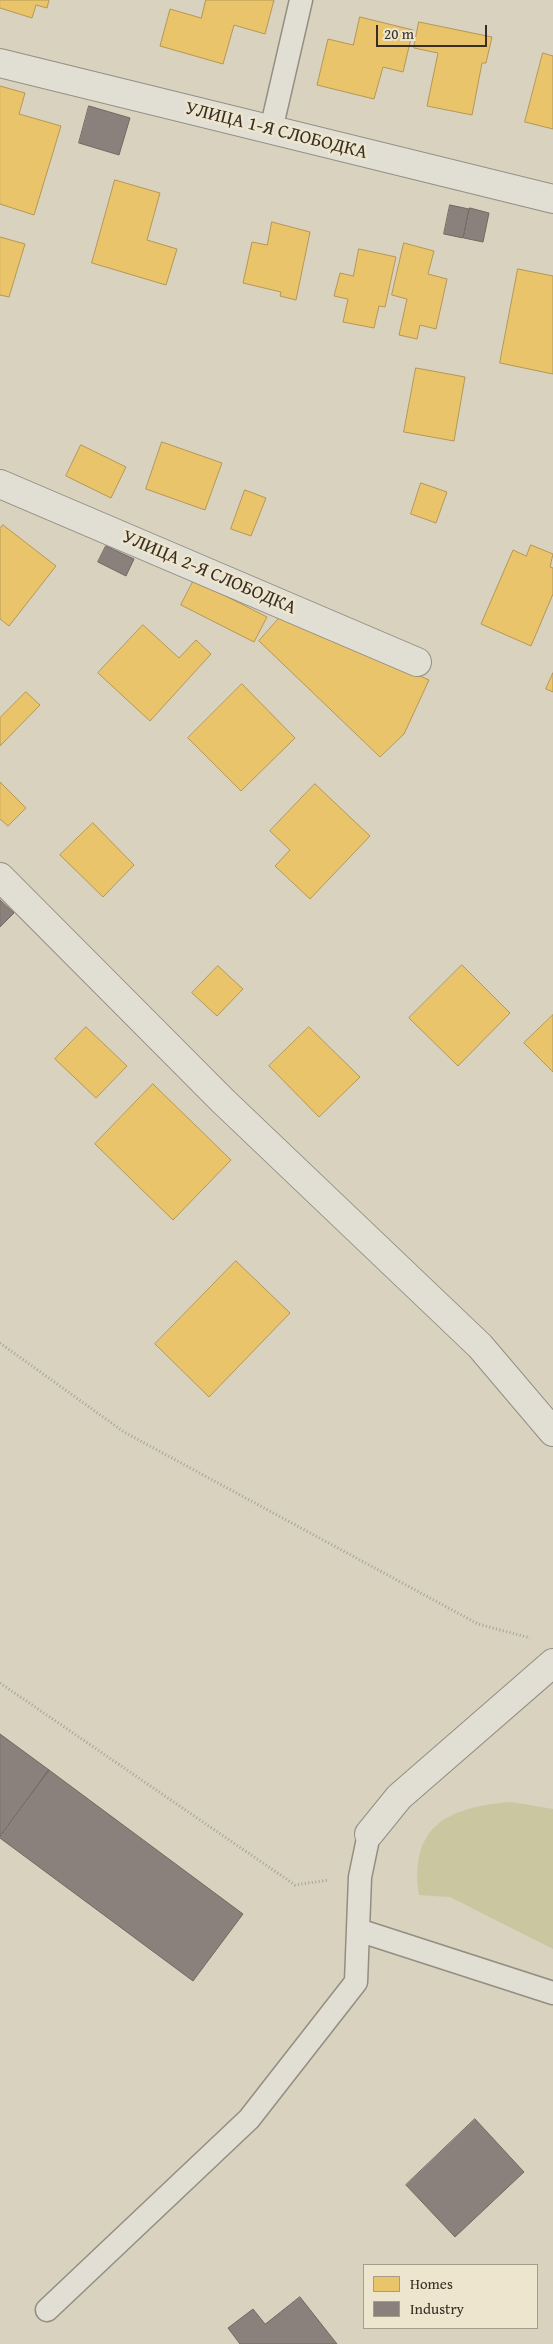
<!DOCTYPE html>
<html>
<head>
<meta charset="utf-8">
<style>
  body { margin:0 }
  #map { position:relative; width:553px; height:2344px; overflow:hidden; background:#d8d2be; font-family:"Gentium Book Plus",serif }
  canvas { display:block }
  .legend { position:absolute; left:363px; top:2264px; width:175px; height:65px; box-sizing:border-box; background:#ede5ce; border:1px solid #a59c8a; margin:0; padding:6px 9px; list-style:none; font-size:15px; color:#392e23 }
  .legend li { display:flex; align-items:center; gap:10px; height:25px }
  .legend b { width:25px; border:1px solid #a59c8a }
  .scale { position:absolute; left:376px; top:25px; width:111px; height:22px; box-sizing:border-box; border:2px solid #392e23; border-top:0; padding-left:6px; font-size:15px; line-height:18px; white-space:nowrap; color:#392e23; -webkit-text-stroke:4px #ede5ce; paint-order:stroke }
</style>
</head>
<body>
<div id="map">
<canvas width="553" height="2344"></canvas>
<ul class="legend">
<li><b style="height:14px;background:#e9c46a"></b>Homes</li>
<li><b style="height:14px;background:#8a817c"></b>Industry</li>
</ul>
<div class="scale">20 m</div>
</div>
<script>
const context = document.querySelector('canvas').getContext('2d');
context.lineJoin = 'round';
function fillPath(path, color) { context.fillStyle = color; context.fill(path, 'evenodd'); }
function trace(path, color, width, dash) { context.strokeStyle = color; context.lineWidth = width; context.lineCap = dash ? 'butt' : 'round'; context.setLineDash(dash || []); context.stroke(path); }
function drawText(font, color, halo, rows, align = 'center') {
  context.font = font + ' "Gentium Book Plus",serif'; context.lineWidth = 5; context.setLineDash([]); context.textBaseline = 'middle'; context.strokeStyle = halo; context.fillStyle = color; for (const [text, x, y, turn = 0] of rows) {
    context.save(); context.translate(x, y); context.rotate((+turn || 0) * Math.PI / 180); context.textAlign = isNaN(turn) ? turn : align; if (halo) context.strokeText(text, 0, 0); context.fillText(text, 0, 0); context.restore();
  }
}
fillPath(new Path2D(`
  M511,1802L553,1809V1949L450,1897L419,1895C409,1825 449,1807 511,1802Z`), '#c9c6a0');
const homes = new Path2D(`
  M0,0H49L47,8L36,5L32,18L0,8Z
  M206,0H274L265,34L234,25L223,64L160,46L170,9L201,18Z
  M360,17L413,30L403,72L383,67L374,99L317,85L328,39L353,45Z
  M419,22L492,37L486,63H482L472,115L427,106L438,53L414,48Z
  M543,53L553,56V129L525,122Z
  M0,86L25,93L19,114L61,126L34,215L0,204Z
  M115,180L160,193L147,240L177,249L166,285L92,263Z
  M272,222L310,232L296,300L280,296L281,292L243,283L252,242L267,245Z
  M0,237L25,244L9,297L0,295Z
  M404,243L434,251L428,274L447,279L436,329L420,325L417,339L399,335L407,299L392,295Z
  M359,249L396,257L385,307L379,306L374,328L343,322L348,299L334,296L340,273L353,276Z
  M518,269L553,276V374L500,363Z
  M416,368L465,377L454,441L404,432Z
  M162,442L222,463L205,510L146,489Z
  M81,445L126,467L111,498L66,476Z
  M421,483L447,492L436,523L411,514Z
  M245,490L266,498L251,536L231,529Z
  M3,525L56,566L9,626L0,619V529Z
  M531,545L553,554L550,567L553,568V594L531,646L481,624L513,550L526,556Z
  M194,580L267,617L254,642L181,605Z
  M282,615L429,680L404,734L380,757L259,641Z
  M143,625L179,658L196,640L211,654L150,721L98,673Z
  M553,673V692L546,689Z
  M242,684L295,738L241,791L188,738Z
  M26,692L40,705L0,746V718Z
  M0,782L26,808L8,826L0,819Z
  M315,784L370,836L310,899L275,866L290,850L270,831Z
  M93,823L134,865L103,897L60,855Z
  M462,965L510,1013L458,1066L409,1018Z
  M218,966L243,989L217,1016L192,993Z
  M553,1015V1072L524,1043Z
  M86,1027L127,1066L96,1098L55,1059Z
  M309,1027L360,1077L319,1117L269,1066Z
  M153,1084L231,1160L173,1220L95,1144Z
  M236,1261L290,1313L209,1397L155,1344Z`);
fillPath(homes, '#e9c46a');
trace(homes, '#b49755', 1);
const industry = new Path2D(`
  M89,106L130,118L119,155L79,143Z
  M450,205L469,209L463,238L444,234Z
  M470,208L489,213L483,242L464,238Z
  M106,546L134,559L126,576L98,562Z
  M0,900L14,913L0,927Z
  M0,1734L49,1770L0,1836Z
  M49,1770L243,1914L193,1981L0,1838Z
  M475,2119L524,2172L455,2237L406,2185Z
  M300,2297L337,2344H240L228,2328L253,2309L265,2324Z`);
fillPath(industry, '#8a817c');
trace(industry, '#726861', 1);
const service = new Path2D(`
  M271,130L301,0
  M358,1930L553,1993
  M47,2310L249,2119L356,1982L360,1877L369,1834`);
const minor = new Path2D(`
  M0,63L553,199
  M0,484L417,662
  M0,877L223,1101L480,1346L553,1432
  M369,1834L399,1797L553,1663`);
trace(service, '#938e82', 25);
trace(minor, '#938e82', 30);
trace(new Path2D(`
  M0,1343L124,1432L478,1624L530,1638
  M0,1683L295,1885L329,1880`), '#a5a299', 3, [1, 2.5]);
trace(service, '#e1ded4', 22);
trace(minor, '#e1ded4', 28);
drawText('19px', '#392e23', '#ede5ce', [
  ["УЛИЦА 1-Я СЛОБОДКА",276,131,14],
  ["УЛИЦА 2-Я СЛОБОДКА",209,573,23]
]);
</script>
</body>
</html>
